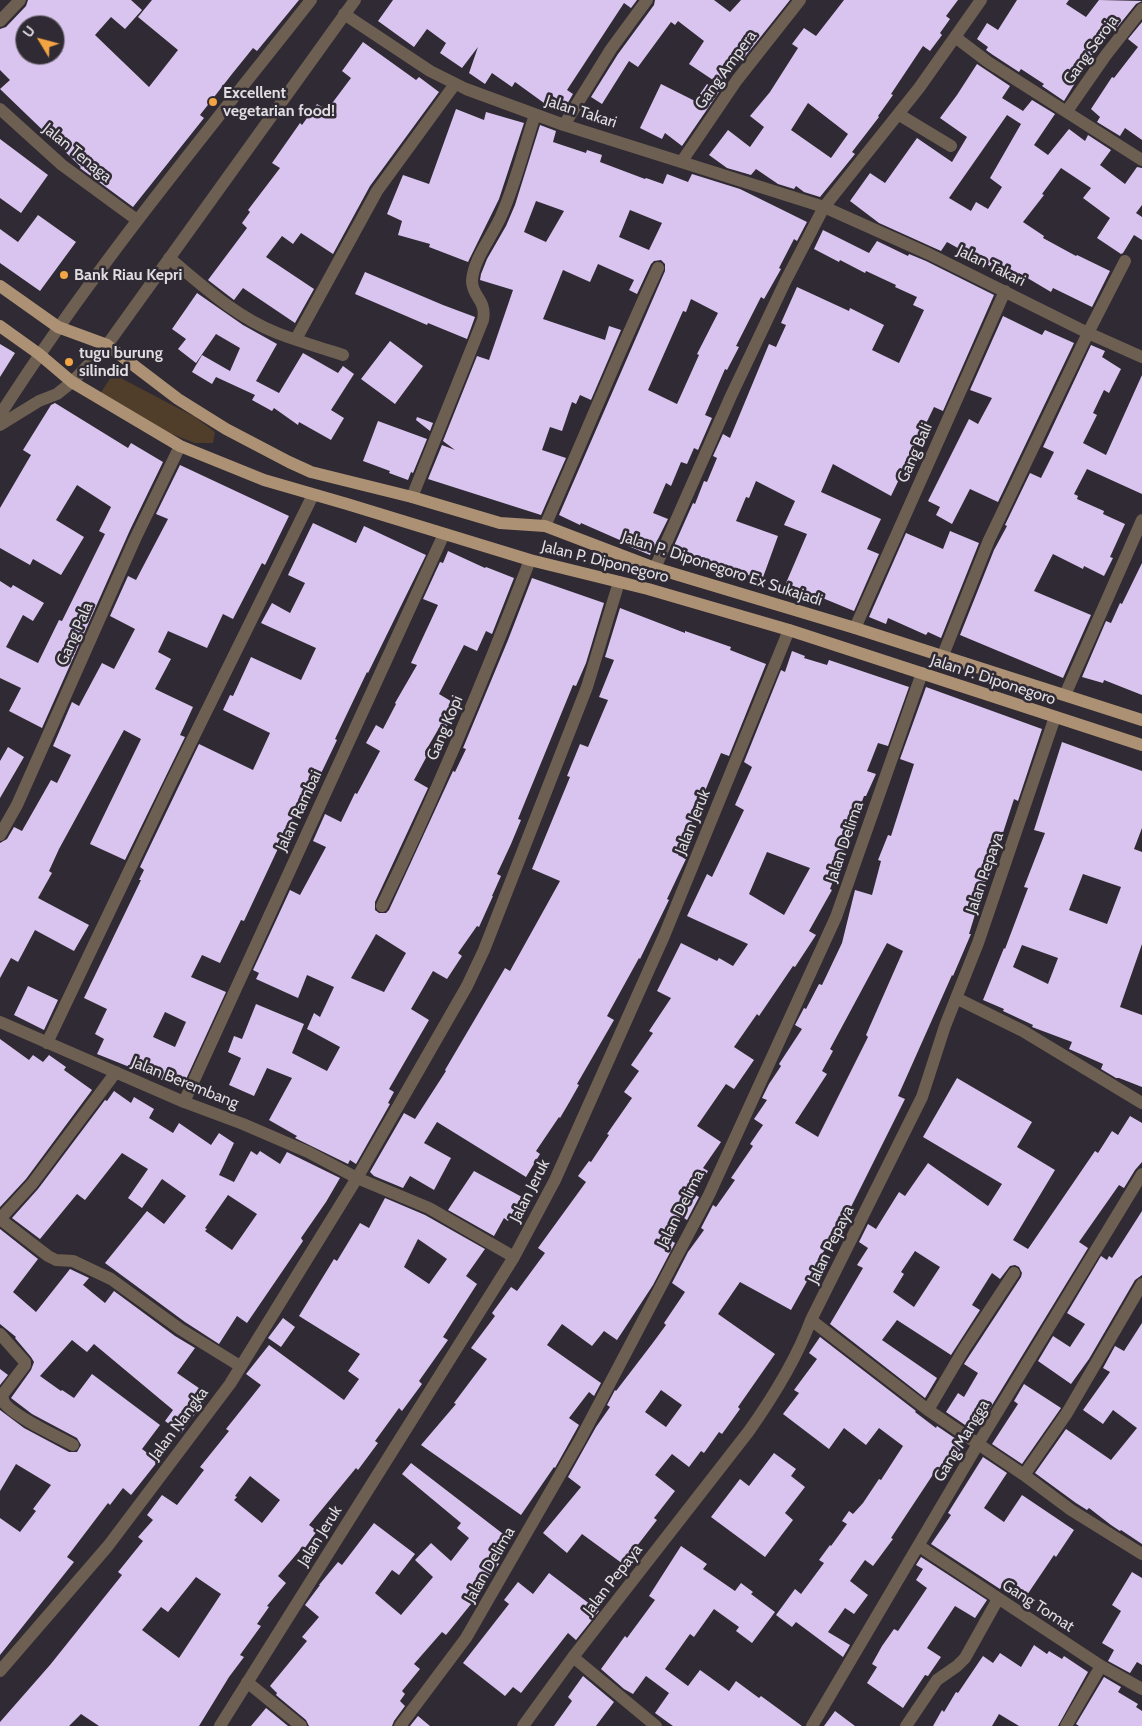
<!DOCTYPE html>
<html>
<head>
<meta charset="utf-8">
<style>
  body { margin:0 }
  #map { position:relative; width:1142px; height:1726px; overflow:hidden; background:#2f2a33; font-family:Cabin,sans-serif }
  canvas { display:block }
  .north { position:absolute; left:15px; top:15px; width:50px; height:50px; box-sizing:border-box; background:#2f2a33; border:1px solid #757179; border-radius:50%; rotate:307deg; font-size:14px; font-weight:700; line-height:20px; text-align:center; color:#dfdce2 }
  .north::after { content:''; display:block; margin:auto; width:18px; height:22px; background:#f3a443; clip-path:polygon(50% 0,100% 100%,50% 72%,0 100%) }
</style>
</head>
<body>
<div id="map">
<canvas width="1142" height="1726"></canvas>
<div class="north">U</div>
</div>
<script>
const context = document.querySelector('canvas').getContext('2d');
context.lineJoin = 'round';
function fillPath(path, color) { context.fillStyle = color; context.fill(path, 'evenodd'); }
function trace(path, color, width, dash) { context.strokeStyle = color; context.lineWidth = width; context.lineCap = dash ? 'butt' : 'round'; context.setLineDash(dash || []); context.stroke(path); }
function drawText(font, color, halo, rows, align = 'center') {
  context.font = font + ' Cabin,sans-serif'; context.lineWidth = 5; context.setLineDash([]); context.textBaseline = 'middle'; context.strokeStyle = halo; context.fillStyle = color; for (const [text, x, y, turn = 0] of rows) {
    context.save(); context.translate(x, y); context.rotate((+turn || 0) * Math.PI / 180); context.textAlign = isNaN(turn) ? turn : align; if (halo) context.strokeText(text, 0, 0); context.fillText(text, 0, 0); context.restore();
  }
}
fillPath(new Path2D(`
  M113,374L195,417L215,432L213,443H195L164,431L98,397Z`), '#503e2b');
fillPath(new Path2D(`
  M28,0H131L142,10L125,29L111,17L95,35L149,87L178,50L138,17L152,0H299L257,51L253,48L232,74L200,115L204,118L133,207L80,168L81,167L0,89L10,80L0,70V29L6,27L26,6ZM25,25H55V55H25Z
  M393,0H637L631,8L624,3L567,90L573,94L566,106L550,94L544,103L515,82L512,87L492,73L485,84L469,73L478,47L462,68L440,53L446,43L427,29L414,47L378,21Z
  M655,0H714L730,12L741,0H790L743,59L738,56L719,84L689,64L704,41L678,21L675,25L671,22L638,67L629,61L602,104L591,97L618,54L654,5Z
  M844,0H958L946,16L950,19L940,33L942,35L930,51L923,46L891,94L893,95L878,116L879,117L852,152L855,154L820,197L804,192L796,186L794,189L778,184L756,169L751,175L727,168L709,155L728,130L750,147L764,127L750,116L770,92L798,48L792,44L804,28L816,36ZM808,103L848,134L831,158L791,130Z
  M1017,0H1069L1066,4L1086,17L1099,0L1142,1L1136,4L1115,30L1110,26L1064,101L1042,86L1044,84L1021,69L1019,72L993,55L986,50L988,47L977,39L987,23L998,30Z
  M1142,22V140L1125,128L1120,136L1097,122L1100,117L1091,109L1112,77L1114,78L1138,47L1128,39Z
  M363,42L416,80L419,77L439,92L370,186L333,254L301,233L293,244L282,236L266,257L314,289L295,323L243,288L234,300L208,280L247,228L242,223L250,212L248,210L280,168L272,163L300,123L302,125L317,104L327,110L351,78L342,71Z
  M977,64L1010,86L1002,98L1023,111L1032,100L1055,114L1034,145L1048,155L1069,129L1085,141L1088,135L1111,150L1100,165L1125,184L1137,167L1142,168V205L1136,213L1142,217V240L1134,235L1123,253L1121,254L1097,238L1110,218L1083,198L1091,188L1061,168L1042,194L1044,195L1023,222L1044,236L1043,238L1076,256L1077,255L1110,271L1092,307L1053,288L1051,292L1019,273L1015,279L992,263L990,266L947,242L941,251L879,223L850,201L870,173L885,183L917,138L952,162L967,137L940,118L957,95ZM1007,115L1021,124L990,178L1002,187L988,209L976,202L971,211L949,198Z
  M661,84L695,101L707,84L719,92L682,146L665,133L662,139L640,128Z
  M456,109L484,120L486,112L524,123L499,199L468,262L429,247L430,244L398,235L402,221L387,214L403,175L429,184Z
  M540,125L556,131L553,142L586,153L587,150L602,155L600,162L645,179L646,178L663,184L667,174L688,182L692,174L740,189L807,222L797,241L794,239L779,268L781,269L764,299L761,297L736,346L739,347L727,370L725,369L705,415L712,418L698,450L694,448L687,464L681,462L671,486L666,483L653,513L668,519L650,555L621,543L622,541L581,523L580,525L559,515L665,271V264L661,260L654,261L651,264L637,294L629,290L634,280L598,264L590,282L563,270L543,319L605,340L609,326L621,330L591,400L580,395L576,404L572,402L562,431L550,427L542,450L566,458L541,515L428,479L442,445L455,450L443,441L477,356L489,360L513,290L480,280L481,274L487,259L506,226L515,205ZM536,201L564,211L546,242L524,232ZM630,210L662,223L649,250L619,237ZM691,299L718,313L697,354L699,355L677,404L648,390L683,311L686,312Z
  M0,139L48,175L21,213L0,198Z
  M38,215L76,242L40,291L0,263V229L18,242Z
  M823,230L869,253L877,241L908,256L909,254L926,261L994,295L943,411L934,407L891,496L833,464L821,492L881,519L867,549L879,554L854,611L786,583L807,534L784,525L795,501L756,481L749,498L746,497L736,521L778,536L762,580L695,556V558L673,548L693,503L695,504L704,481L707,482L717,458L713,456L723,434L730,438L769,344L776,347L786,325L781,323L797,287L849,311L850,308L884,325L872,350L899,363L924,310L913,305L917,297L895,287L896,285L866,271L865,273L840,260L839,262L814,249Z
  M365,272L443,305L475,317L467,339L428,323L427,325L355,294Z
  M197,293L243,325L277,344L256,381L279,393L303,353L338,373L343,366L354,374L331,410L344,418L331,440L299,422L298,425L274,408L272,411L252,400L255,395L216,377L212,384L192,372L202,355L230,371L240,348L216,334L196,363L178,349L186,339L172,329Z
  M1003,316L1042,335L1045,330L1074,343L998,502L970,489L952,524L936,515L940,507L928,501L969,419L978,424L992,398L970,390Z
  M390,341L423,366L395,404L361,379Z
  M0,344L15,353L0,377Z
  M1091,345L1105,351L1102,357L1121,369L1109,393L1104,390L1093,413L1097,415L1083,443L1106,455L1142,375V494L1087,469L1074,494L1078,496L1077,499L1104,511L1103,514L1125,524L1110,557L1113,558L1104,576L1084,566L1083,569L1053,554L1034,591L1091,615L1063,678L960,635L994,550L1007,526L1005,525L1030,473L1041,478L1054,452L1043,447Z
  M55,403L128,448L131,443L163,462L130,530L42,728L9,711L21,688L0,678V581L11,588L13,585L44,603L33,621L23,615L6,647L38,663L59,620L62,621L105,534L99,531L111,507L77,485L56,520L84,537L61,575L33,559L30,565L0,548V508L31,455L23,450L51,405Z
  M417,417L433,423L430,431L416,420Z
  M378,421L427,439L413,473L411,472L408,480L389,473L390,471L363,461Z
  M180,465L289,516L265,565L262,563L233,619L223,614L207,648L168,631L158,652L171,659L155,689L193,707L180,735L185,737L125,860L90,844L141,739L124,730L59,849L49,871L52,873L38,898L89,925L74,951L35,930L18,962L11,958L0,978V843L7,839L14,827L22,831L51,780L57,783L71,755L53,746L72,702L79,706L102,663L114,669L135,629L110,616L128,576L136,580L168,519L156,514Z
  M313,523L356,543L364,526L426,555L368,673L367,672L335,739L337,740L304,809L298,806L244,921L241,920L220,963L202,955L191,977L226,992L182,1088L97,1054L104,1039L95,1034L107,1009L84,998L141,880H139L144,870L140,867L199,744L253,770L270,733L223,710L230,695L233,696L251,657L301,680L316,648L261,623L272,603L290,613L305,583L288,575ZM165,1012L186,1022L175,1047L153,1037Z
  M950,531L979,543L941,638L928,632L926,635L888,618L886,624L869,617L906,533L943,549Z
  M448,551L485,568L486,567L514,578L492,634L486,631L477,651L464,645L439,694L459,706L444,731L439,728L425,752L428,754L414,780L428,788L375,902V910L379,913H386L389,910L453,771L455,772L466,749L463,748L508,640L532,578L604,603L586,663L576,686L573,685L518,819L521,820L511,844L497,874L501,876L492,896H493L479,927L477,926L458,953L462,956L447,979L433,971L411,1009L429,1020L389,1089L394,1092L388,1103L390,1104L356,1164L350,1160L348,1164L295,1138L297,1136L269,1120L292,1078L267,1068L254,1096L229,1085L241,1058L228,1052L234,1036L242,1039L256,1004L304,1024L292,1053L327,1071L340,1047L307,1029L314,1013L320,1017L334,987L307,975L298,998L256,979L259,973L253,970L290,890L300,895L326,847L313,841L325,814L341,822L355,793L357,794L380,751L366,743L376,725L383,729L396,704L395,703L417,665L411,663L438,605L423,599L440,562L443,563ZM376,934L406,953L384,992L351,978Z
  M1142,563V695L1104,680L1103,683L1082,677L1106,621L1111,623L1120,603L1122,604Z
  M620,608L685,633V631L731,647L730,650L766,664L729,756L721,753L678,855L686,859L667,899L669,900L640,959L639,958L607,1016L614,1020L577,1084L579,1085L570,1101L560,1118L559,1117L536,1151L540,1154L526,1177L437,1122L424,1143L451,1158L434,1190L410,1176L403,1188L374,1176L370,1172L404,1113L415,1119L446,1071L445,1070L505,968L510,971L560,881L532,869L570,777L567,776L580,744L588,747L608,700L599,697L614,660L605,657Z
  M792,651L805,656L804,658L827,665L829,660L909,687L888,746L878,743L867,771L876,774L866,796H864L830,889L832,890L809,931L816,935L795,967L793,966L759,1016L757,1014L734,1047L754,1060L734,1089L726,1084L697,1126L721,1142L703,1168L708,1171L694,1194L699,1197L687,1220L681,1216L667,1238L675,1243L653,1285L617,1340L604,1331L592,1346L562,1324L547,1345L601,1383L594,1396L589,1392L569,1418L579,1425L555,1468L554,1467L521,1515L421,1445L456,1404L454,1403L487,1359L471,1348L495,1316L492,1313L511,1287L517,1291L545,1253L538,1248L586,1182L578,1176L589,1161L591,1162L609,1135L607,1134L632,1098L624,1092L639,1071L631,1065L653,1033L649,1031L671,998L657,991L681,943L717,961L719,958L733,966L748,944L687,916L707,874L712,877L744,810L735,805L752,767L744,762L781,670L785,672ZM767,852L810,868L784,915L749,894Z
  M926,687L1042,729L1018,801L1014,799L987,882H985L969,934H971L953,976L952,975L898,1096L905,1099L843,1223L840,1222L791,1310L740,1282L718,1314L775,1354L738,1407L740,1409L722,1434L719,1432L704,1453L701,1451L689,1467L672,1454L655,1475L675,1491L654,1518L657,1520L623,1564L582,1534L567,1553L543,1533L581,1487L568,1477L596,1427L610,1407L607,1405L615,1390L616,1391L652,1344L666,1325L664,1323L685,1292L672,1283L688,1252L704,1230L701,1228L713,1205L716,1207L735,1180L731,1178L753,1146L750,1144L763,1125L754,1119L767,1100L762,1098L769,1084L781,1066L779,1064L802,1029L795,1025L804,1008L806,1009L819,984L822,985L842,943L855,890L872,895L881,861L878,860L888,835L891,836L914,764L900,759ZM887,943L903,951L866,1035L868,1037L818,1137L795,1123L827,1074L822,1071L833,1051L830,1049ZM661,1390L682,1405L666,1427L645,1412Z
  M1062,742L1142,771V828L1134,849L1142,852V944L1120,1007L1142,1015V1087L1119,1078H1116L1101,1069L1103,1064L1069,1049L1072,1042L1032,1027L1033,1025L1003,1011L1004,1009L983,1000L1004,948L1005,949L1028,888L1024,887L1045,833L1034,830ZM1083,874L1121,887L1107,924L1069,910ZM1022,945L1058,958L1048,984L1013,967Z
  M8,747L24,757L0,798V761Z
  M28,986L58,1000L44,1030L14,1015Z
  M0,1039L29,1060L33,1055L43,1062L49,1055L66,1067L64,1070L92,1090L26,1179L0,1207Z
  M957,1078L1032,1122L1017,1147L1055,1170L1013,1240L1028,1249L1095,1151L1098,1153L1112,1131L1118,1135L1130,1116L1142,1123V1162L1135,1170L1124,1188L1119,1185L1079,1242L1088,1248L986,1415L978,1425L972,1421L968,1427L946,1412L958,1393L964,1397L978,1373L964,1364L1021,1277L1022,1273L1019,1267L1015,1265L1010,1266L1000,1279L992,1273L972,1305L980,1310L951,1355L897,1320L882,1340L937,1378L925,1398L830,1324L863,1268L857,1265L868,1248L859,1242L868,1224L876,1229L899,1192L905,1196L928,1163L988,1206L1002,1184L923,1137ZM915,1251L940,1267L914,1307L893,1292L904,1274L901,1272Z
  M114,1091L131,1103L134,1097L154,1109L149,1118L173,1133L179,1123L211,1145L219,1133L234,1143L219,1175L234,1182L251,1151L257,1155L260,1151L280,1164L287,1152L340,1178L326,1202L301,1238L303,1241L247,1323L237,1316L219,1344L185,1322L105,1263L147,1211L164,1224L186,1196L162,1179L142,1208L128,1198L148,1169L122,1153L85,1200L77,1194L40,1239L12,1218L38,1189L105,1100L107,1101ZM228,1195L257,1214L232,1250L205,1231L207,1229L205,1228Z
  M474,1171L522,1197L508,1221L504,1218L494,1236L448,1210Z
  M385,1198L425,1215L485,1249L466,1276L477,1284L443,1337L448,1340L419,1381L422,1384L402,1411L399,1408L375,1441L378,1443L358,1470L356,1468L309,1525L317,1531L302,1552L300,1550L278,1576L286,1583L267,1606L269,1607L257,1624L261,1626L240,1655L244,1657L229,1677L199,1726H99L81,1714L69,1726H0V1722L50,1665L122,1575L118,1572L143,1541L138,1537L153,1520L147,1515L162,1495L177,1505L204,1470L200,1467L229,1431L226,1429L261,1385L246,1374L269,1345L344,1400L359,1379L348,1371L360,1354L299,1316L334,1259L337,1261L360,1223L369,1228ZM418,1239L447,1259L429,1284L404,1267ZM250,1476L280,1500L262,1523L234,1500L237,1497L235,1496ZM196,1577L221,1594L179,1658L142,1630L161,1607L168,1612Z
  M1142,1211V1275L1135,1280L1089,1359L1071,1384L1038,1361L1053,1336L1070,1347L1085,1324L1067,1313L1101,1256L1107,1260L1109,1256L1112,1258Z
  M0,1229L38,1259L13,1292L36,1312L70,1269L89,1278L83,1285L105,1303L114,1291L175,1336L195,1348L177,1373L209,1395L181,1433L165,1421L173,1410L94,1344L87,1352L72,1340L40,1376L61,1391L62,1390L74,1398L92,1374L160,1425L142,1449L158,1461L131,1495L123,1488L110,1505L108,1503L67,1557L74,1562L0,1655V1518L20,1532L36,1511L33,1509L51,1485L16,1464L0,1491V1410L24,1428L69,1452H77L81,1445L77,1438L32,1414L11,1398L31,1370L34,1362L31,1357L15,1338L16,1337L0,1324Z
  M283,1318L295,1327L281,1347L268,1338Z
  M1142,1323V1544L1121,1530L1120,1531L1111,1525L1089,1508L1087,1510L1076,1503L1035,1473L1066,1429L1111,1460L1137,1428L1113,1410L1103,1424L1083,1410L1110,1372L1103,1368L1115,1346L1124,1351Z
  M820,1337L916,1411L915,1412L936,1428L937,1426L959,1441L958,1443L963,1447L942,1475L936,1470L891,1538L893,1539L873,1566L865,1560L850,1581L868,1595L854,1614L845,1608L828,1632L850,1645L843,1657L796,1622L792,1627L776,1615L795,1589L801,1594L824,1563L819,1560L830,1545L831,1546L847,1524L842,1521L849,1511L853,1514L863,1503L879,1479L881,1480L903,1446L879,1428L866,1445L844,1428L829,1449L783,1414L799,1393L794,1390L817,1359L809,1353Z
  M0,1369L8,1375L0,1385Z
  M1024,1384L1061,1408L1022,1464L992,1444L1018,1404L1014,1401Z
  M774,1453L796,1469L791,1476L805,1487L785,1513L793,1520L765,1557L711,1517L740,1479L749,1486Z
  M983,1457L1007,1473L984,1508L1004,1522L1022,1495L1074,1530L1056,1557L1054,1555L1027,1595L1005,1581L1000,1589L931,1544L951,1515L948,1513Z
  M411,1463L511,1540L495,1561L499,1564L481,1586L484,1588L446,1635L442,1632L414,1664L420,1669L402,1691L405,1694L400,1701L405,1706L394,1721L392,1726H309L306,1720L276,1695L277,1693L270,1686L307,1641L302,1637L319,1617L305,1605L320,1585H319L338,1562L342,1565L374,1523L415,1554L399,1575L392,1570L375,1593L401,1615L433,1577L415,1560L431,1543L451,1561L469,1538L457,1528L461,1523L402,1474Z
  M681,1546L707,1564L703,1569L735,1591L741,1583L753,1592L751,1594L775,1612L752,1643L736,1631L739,1627L714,1609L694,1637L690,1634L665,1669L688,1686L700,1670L729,1691L736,1681L759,1698L761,1696L802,1726H673L655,1713L669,1693L646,1676L633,1694L624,1689L601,1669L625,1636L627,1638L655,1600L649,1596Z
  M921,1557L987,1600L975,1618L955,1606L927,1648L941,1657L928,1676L925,1675L903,1708L867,1683L877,1667L872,1664L882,1646L894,1629L898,1631L927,1588L916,1580L923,1569L916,1565Z
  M1132,1572L1142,1578V1665L1137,1662L1130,1673L1108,1661L1114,1650L1102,1643L1121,1611L1112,1605Z
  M549,1573L599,1611L576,1640L568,1633L521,1693L513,1687L505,1696L463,1663L509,1604L504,1600L518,1582L533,1594Z
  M1034,1645L1047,1654L1049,1651L1062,1659L1064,1656L1088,1672L1058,1726H1019L999,1714L992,1726H933L942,1710L944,1712L956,1692L958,1693L983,1656L993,1663L1000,1653L1021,1667Z
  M583,1676L614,1702L596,1726H554L572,1701L568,1697Z
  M1104,1677L1121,1687L1118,1692L1138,1704L1136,1707L1142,1711V1726H1079L1076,1724Z
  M266,1708L288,1726H251Z
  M835,1711L855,1726H824Z
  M418,1716L430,1726H410Z`), '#d9c4ef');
trace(new Path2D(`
  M344,14L430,71L466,89L564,125L824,207L929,254L1088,333L1142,357
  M0,21L20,0
  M955,37L988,62L1142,160
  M0,109L62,165L137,220
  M1067,111L1106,55L1142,9
  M898,114L951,146
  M564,125L611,49L647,0
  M682,161L737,80L800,0
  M169,258C203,286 236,317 277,333C298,341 321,348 343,355
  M296,339L377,191L455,84
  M0,415C93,269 204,136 311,0
  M0,425L39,401L57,394L72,382L107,345L355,0
  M412,497L483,320C487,300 472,297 472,281C473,259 494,234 502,214C516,182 524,148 535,115
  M545,526C583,440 618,354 658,268
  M655,568L731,396L786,280L824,207L919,88L981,0
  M855,628L1005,291
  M943,655L989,540L1088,333L1125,261
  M1065,695L1142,520
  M0,835L17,805L135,539L180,446
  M382,906C437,793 485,677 530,560
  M956,998L1023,1031L1142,1103
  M0,1022L184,1102L243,1124L308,1152L357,1178L429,1208L514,1257
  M47,1043L169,787L313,495
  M184,1102L444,534
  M0,1219L48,1256L56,1260L73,1261L111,1279L180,1329L240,1366
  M0,1219L32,1184L116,1072
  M811,1320L928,1410L1024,1475L1071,1510L1142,1554
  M0,1334L25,1362V1365L3,1394C2,1399 3,1402 6,1405C19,1419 55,1435 73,1445
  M928,1410L964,1349L1014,1273
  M1024,1475L1067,1413L1142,1284
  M919,1546L1101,1666L1142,1689
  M573,1657L656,1726
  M0,1671L108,1546L230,1384L357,1178L467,986L484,950L587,687L619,582
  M247,1682L301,1726
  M220,1726L514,1257L555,1180L664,936L789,630
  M400,1726L466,1638L580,1440L709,1195L836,917L922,673
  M523,1726L573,1657L749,1431C773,1397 796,1360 811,1320L922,1097L945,1026L978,943L1055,717
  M812,1726L978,1444L1142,1174
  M906,1726L937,1680L957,1666L965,1658L998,1599
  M1066,1726L1101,1666`), '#6d5f51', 12);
trace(new Path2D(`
  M0,286L58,327L107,345L178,399L226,429L289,462L311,472L412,497L500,523L545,526L655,568L855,628L1142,720
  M0,326L39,354L72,382L180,446L264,480L347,504L530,560L648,589L789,630L1142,745`), '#ad9174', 12);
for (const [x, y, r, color] of [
  [213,102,5,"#f3a443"],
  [64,275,5,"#f3a443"],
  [69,362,5,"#f3a443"]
]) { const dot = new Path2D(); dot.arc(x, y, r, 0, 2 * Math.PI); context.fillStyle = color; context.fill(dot); trace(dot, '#2f2a33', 2); }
drawText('16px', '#dfdce2', '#2f2a33', [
  ["Gang Seroja",1091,50,-54],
  ["Gang Ampera",726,70,-54],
  ["Jalan Takari",581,112,18],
  ["Jalan Tenaga",77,153,39],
  ["Jalan Takari",991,266,26],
  ["Gang Bali",915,453,-66],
  ["Jalan P. Diponegoro",605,562,14],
  ["Jalan P. Diponegoro Ex Sukajadi",722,569,18],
  ["Gang Pala",75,634,-66],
  ["Jalan P. Diponegoro",993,680,18],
  ["Gang Kopi",445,728,-67],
  ["Jalan Rambai",299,811,-65],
  ["Jalan Jeruk",693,822,-68],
  ["Jalan Delima",845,842,-71],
  ["Jalan Pepaya",985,873,-71],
  ["Jalan Berembang",185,1083,22],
  ["Jalan Jeruk",530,1191,-63],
  ["Jalan Delima",681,1209,-63],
  ["Jalan Pepaya",831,1245,-64],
  ["Jalan Nangka",179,1424,-53],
  ["Gang Mangga",962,1441,-59],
  ["Jalan Jeruk",320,1536,-58],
  ["Jalan Delima",490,1565,-60],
  ["Jalan Pepaya",613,1580,-52],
  ["Gang Tomat",1038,1606,33]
]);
drawText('bold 16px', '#dfdce2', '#2f2a33', [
  ["Excellent",223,93],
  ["vegetarian food!",223,111],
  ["Bank Riau Kepri",74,275],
  ["tugu burung",79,353],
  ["silindid",79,371]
], 'left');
</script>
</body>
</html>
